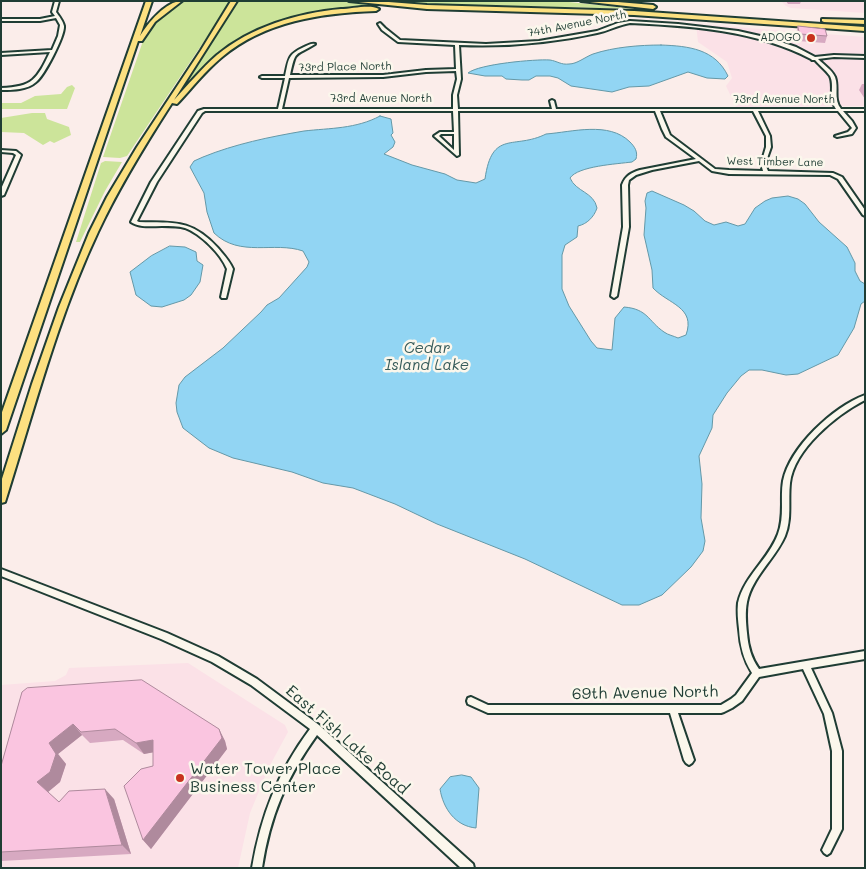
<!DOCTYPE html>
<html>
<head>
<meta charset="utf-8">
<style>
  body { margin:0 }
  #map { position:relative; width:866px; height:869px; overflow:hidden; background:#fbedea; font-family:Mali,sans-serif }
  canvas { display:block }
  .frame { position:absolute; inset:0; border:2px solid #1f3d34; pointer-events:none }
</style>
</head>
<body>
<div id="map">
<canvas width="866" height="869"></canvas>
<div class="frame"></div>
</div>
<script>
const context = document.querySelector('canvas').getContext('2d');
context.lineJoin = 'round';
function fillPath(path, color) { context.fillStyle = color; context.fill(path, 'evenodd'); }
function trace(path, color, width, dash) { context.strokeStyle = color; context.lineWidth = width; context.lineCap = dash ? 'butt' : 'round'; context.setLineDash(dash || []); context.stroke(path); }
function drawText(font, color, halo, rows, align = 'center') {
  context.font = font + ' Mali,sans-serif'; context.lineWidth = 5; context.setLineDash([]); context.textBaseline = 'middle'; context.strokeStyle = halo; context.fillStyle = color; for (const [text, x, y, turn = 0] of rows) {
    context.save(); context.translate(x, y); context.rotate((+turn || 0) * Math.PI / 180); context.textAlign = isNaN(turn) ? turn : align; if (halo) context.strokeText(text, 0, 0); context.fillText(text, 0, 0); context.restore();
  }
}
fillPath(new Path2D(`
  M781,1H865V13L791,8L786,6Z
  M696,24L865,37V106L736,107L726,86L732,78L727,62L698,42Z
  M188,663L285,725L288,732L269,767L250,813L238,868H1V685L55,681L66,675L69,668Z`), '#fbe1e7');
fillPath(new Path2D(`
  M181,1H229L221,16L127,156L120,158L103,157L144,38C153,21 166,12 181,1Z
  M237,1H338L382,6L357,8L272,25L254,32L221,50L184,86Z
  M374,1H559L638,9L428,4Z
  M72,85L75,88L67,109H1V103H21L35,96L61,94L67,87Z
  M32,113H45L47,119L69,127L71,135L54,143L50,141L43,145L24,133L1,132V118Z
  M105,161L122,162L105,191L80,242H76L101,163Z`), '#cce49a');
const water = new Path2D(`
  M661,45C689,46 715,49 728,76L725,79L707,78L688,72L649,86L629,87L612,92L571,86L558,78L550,76H536L529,80H522L506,79L502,76H485L468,73C479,64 535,59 550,60C557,61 561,65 569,64C577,64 585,57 593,54C614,47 640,45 661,45Z
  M380,116L391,119L393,133L391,135L395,142L393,147L384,154L412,165L445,174L457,180L476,183L485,179C492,129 514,150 546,134C572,132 609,121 630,142C635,147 638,152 636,159L632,162C617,164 578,166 570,178C576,192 594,192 597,208C594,217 587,224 578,226L577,237L565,245L562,255V289L569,306L591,341L597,348L612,350L615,318L624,307C648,309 648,321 664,332C668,335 674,336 678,338L686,335C696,307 668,304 653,288L652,270L644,235L646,208L645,201L647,193L652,191L684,205L694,211L705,221L714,225L726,222L738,226L745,224L755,208L765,201L772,198L788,196L798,199L805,204L819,222L847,247L855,263V271L860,281L865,284V301L861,304L854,328L838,355L798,374L786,375L762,370H749L741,376L727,393L713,415L712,428L699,456L702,484L701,518L705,541L703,551L691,567L662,595L639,605H622L525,559L437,524L395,504L353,488L323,483L292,472L233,458L209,448L183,428L177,412L176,403L179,385L185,377L223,348L261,312L267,305L279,298L307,267L309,262L303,251C274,241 240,258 214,233L207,212L204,193L190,167L194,161L203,157C235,144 269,137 304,131C330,128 356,129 380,116Z
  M170,246L185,247L196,252L197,261L203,265L200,282L191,295L184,300L162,307L151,306L136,295L130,272L151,256Z
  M462,775L471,777L479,788L476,828C455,826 443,808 440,789L450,777Z`);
fillPath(water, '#92d5f3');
trace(water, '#6498a7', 1);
const minor = new Path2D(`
  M55,1H59L56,12C59,16 63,21 64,26C65,36 44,76 36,82C27,90 13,90 1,90V88C33,87 37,79 50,52L1,55V53L52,50L58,36L60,25L56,18L40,21H1V19H40L55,16L52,12Z
  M630,21L678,24L738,31L769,38L796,47L815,57L834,55L865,56V58L834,57L818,59C824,65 832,70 835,77C839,88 833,99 841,109H865V111H843L852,121L856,128L852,134L837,137L835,136L848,132L852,128L838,111H758L770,136L771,147L765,164L768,171L833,173L842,177L865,210V216L863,215L838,179L830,175L729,174L712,171L699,161L652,170L636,175L629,180L628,185L629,227L617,296L614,298L611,296L623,227L622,185C626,175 631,173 640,170L696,159L666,137L662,129L655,111H458L459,155L457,156L434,136L440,132H454L453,111H205L202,113L157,182L137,221L139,222C174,223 191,219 217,247C223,254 229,260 233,269L226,298H222L221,297L227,269C221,254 201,234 185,228C178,226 170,226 162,226C152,226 140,228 131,222L151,182L198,111L204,109H278L285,78H262L260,77L262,76H285C289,59 287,55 304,47C309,45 311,43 315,44C294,57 296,49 290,75H383L426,70L456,69L455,45L398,42L382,30L378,24L380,23L385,28L400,40L486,44L539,41L597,31L618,23ZM630,23C691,26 756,30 811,59L812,60H815C819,65 826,70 830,76C835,86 828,97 836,109H556L554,101L552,100L550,101L552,109H458L457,95L461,79L459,45C505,47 552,43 597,33C608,31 618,25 630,23ZM456,71L457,79L453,95V109H282L289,78L383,77L426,72ZM660,111H753L766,136V147L761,164L763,171L729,170L715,169L670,135ZM441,134H454V150L439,136Z
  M1,150L16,151L21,155L4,195L1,196V189L16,155L13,153L1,152Z
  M865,395V400C836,415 794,449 790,483C788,501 792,519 785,536C775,559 752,577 747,602C745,612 746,623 747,633C748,646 751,658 759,669L865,651V659L811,668L832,713L842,751V829L830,853L827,855L824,853L822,850L832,829V751L824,714L803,669L759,677L742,701L732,708L724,712L721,713H678L694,760L692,763L689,765L686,763L684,760L670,713H488L468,704L467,701L468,698L471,697L488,705H721L731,699L736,695L752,673C743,659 740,645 739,629C738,620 737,612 738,603C744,576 769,559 778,534C785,516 780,498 783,481C790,447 833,407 865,395Z
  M1,569L167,633L218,656L257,679L319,725L473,864L474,868H461L317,735C286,778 270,816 262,868H252C261,815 278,772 310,729L251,685L212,662L161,639L1,576Z`);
const highway = new Path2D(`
  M146,1H152L140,36C148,23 166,1 182,1L155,22L142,41H138L6,430L1,434V415Z
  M231,1H237L174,100C188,85 201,69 217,55C251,27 297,13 341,9C352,9 370,4 379,9L376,11C321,13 265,21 222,57C205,71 192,88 177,104L172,103C145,145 119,187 98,232C58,317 34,410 6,499L5,502L1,503V482L32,384L59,307L89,233L107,197L137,147L201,50Z
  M349,1H376L427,5L634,11L865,27V31L634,15L427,9Z
  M581,1H606L653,5L656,7L653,9Z
  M822,19L865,20V24L824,22L822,21Z`);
trace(minor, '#1f3d34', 4);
trace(highway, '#1f3d34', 4);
fillPath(minor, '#fbf7ec');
fillPath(highway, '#fce080');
fillPath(new Path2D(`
  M786,1H801L800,4H788Z
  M798,26L827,36L825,43L798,41L796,33Z
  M862,84H865V99L859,90Z
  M22,692L219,729L225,741L227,749L151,849L143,840L153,766V752L144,754L123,740L90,743L82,735L58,754L66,764L60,782L48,792L59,802L114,799L131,854L1,861V766Z`), '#d7a9c1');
fillPath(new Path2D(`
  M73,724L82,735L58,754L66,764L60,782L48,792L37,782L49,743Z
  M219,729L225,741L227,749L151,849L143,840Z
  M153,740L161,751L144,754L136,743Z
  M105,789L114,799L131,854L122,845Z`), '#af8a9d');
const building = new Path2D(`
  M798,26L825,29L827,36L800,34Z
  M142,680L219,729L222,738L143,840L124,786L141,769L153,766V740L136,743L115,729L81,732L73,724L49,743L56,754L50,772L37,782L59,802L69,791L105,789L122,845L1,852V766L22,692L27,688Z`);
fillPath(building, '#fac5e0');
trace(building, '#af8a9d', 1);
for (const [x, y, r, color] of [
  [811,38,5,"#c8321e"],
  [180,778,5,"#c8321e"]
]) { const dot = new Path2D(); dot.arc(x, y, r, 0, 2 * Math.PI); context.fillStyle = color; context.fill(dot); trace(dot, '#fbf7ec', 2); }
drawText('11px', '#1f3d34', '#fbf7ec', [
  ["74th Avenue North",577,24,-11],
  ["73rd Place North",345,67,-1],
  ["73rd Avenue North",381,99],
  ["73rd Avenue North",784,100],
  ["West Timber Lane",775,162,1]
]);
drawText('11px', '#1f3d34', '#fbf7ec', [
  ["ADOGO",801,38]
], 'right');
drawText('italic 15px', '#365b5a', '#fbf7ec', [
  ["Cedar",427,348],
  ["Island Lake",427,365]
]);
drawText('16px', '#1f3d34', '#fbf7ec', [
  ["69th Avenue North",645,693,-1],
  ["East Fish Lake Road",347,740,41]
]);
drawText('16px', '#1f3d34', '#fbf7ec', [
  ["Water Tower Place",190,769],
  ["Business Center",190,787]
], 'left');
</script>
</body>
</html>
